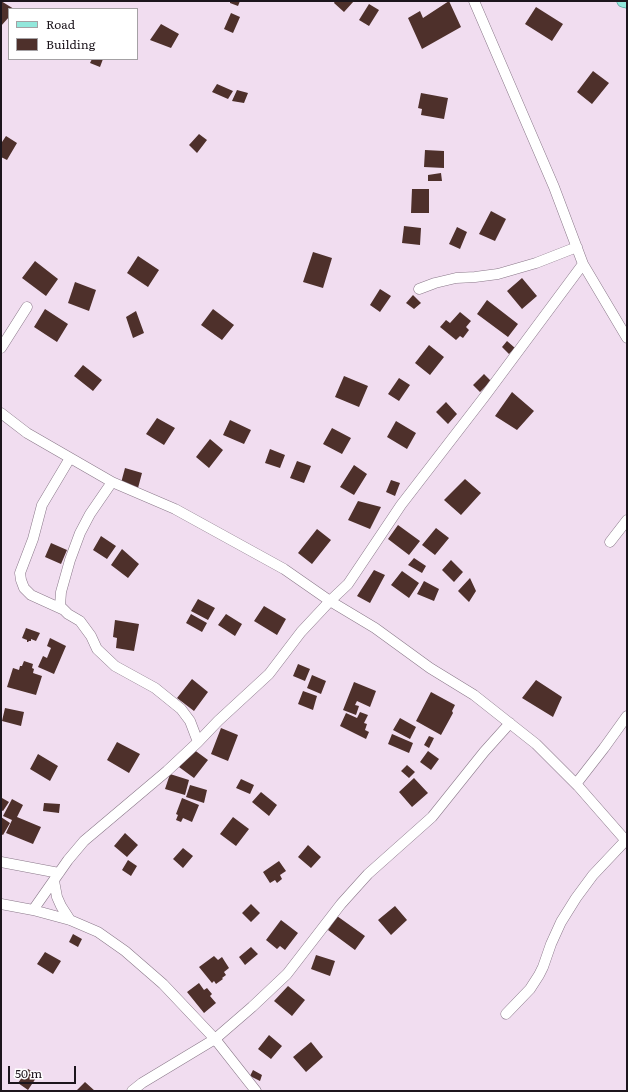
<!DOCTYPE html>
<html>
<head>
<meta charset="utf-8">
<style>
  body { margin:0 }
  #map { position:relative; width:628px; height:1092px; overflow:hidden; background:#f1ddf0; font-family:Literata,serif }
  canvas { display:block }
  .frame { position:absolute; inset:0; border:2px solid #1c151c; pointer-events:none }
  .legend { position:absolute; left:8px; top:8px; width:130px; height:52px; box-sizing:border-box; background:#fff; border:1px solid #a4a1a4; margin:0; padding:5px 7px; list-style:none; font-size:12px; color:#1c151c }
  .legend li { display:flex; align-items:center; gap:8px; height:20px }
  .legend b { width:20px; border:1px solid #a4a1a4 }
  .scale { position:absolute; left:8px; top:1066px; width:68px; height:18px; box-sizing:border-box; border:2px solid #1c151c; border-top:0; padding-left:5px; font-size:12px; line-height:14px; white-space:nowrap; color:#1c151c; -webkit-text-stroke:3px #fff; paint-order:stroke }
</style>
</head>
<body>
<div id="map">
<canvas width="628" height="1092"></canvas>
<div class="frame"></div>
<ul class="legend">
<li><b style="height:5px;background:#92e7db"></b>Road</li>
<li><b style="height:11px;background:#4e302b"></b>Building</li>
</ul>
<div class="scale">50 m</div>
</div>
<script>
const context = document.querySelector('canvas').getContext('2d');
context.lineJoin = 'round';
function fillPath(path, color) { context.fillStyle = color; context.fill(path, 'evenodd'); }
function trace(path, color, width, dash) { context.strokeStyle = color; context.lineWidth = width; context.lineCap = dash ? 'butt' : 'round'; context.setLineDash(dash || []); context.stroke(path); }
fillPath(new Path2D(`
  M1,1L14,9H9V17L1,26Z
  M230,1H240L238,6L230,3Z
  M335,1H354L344,12L334,3Z
  M449,1L461,27L422,49L408,18L420,11L423,18Z
  M369,4L379,10L369,26L359,20Z
  M536,7L563,24L552,41L525,24Z
  M231,13L240,17L233,33L224,29Z
  M161,24L179,34L171,48L150,40Z
  M92,59H103L100,67L90,63Z
  M593,71L609,83L592,104L577,92Z
  M217,84L233,91L228,99L212,92Z
  M237,90L248,93L244,103L232,101Z
  M421,93L448,98L444,119L421,115L422,109L418,108Z
  M199,134L207,140L197,153L189,145Z
  M6,136L17,143L7,160L1,157V141L2,142Z
  M425,150L444,151V168L424,167Z
  M441,173L442,181H428V175Z
  M412,189H429V213H411Z
  M491,211L506,219L495,241L479,234Z
  M404,226L421,228L420,245L402,243Z
  M457,227L467,232L460,249L449,244Z
  M313,252L332,258L323,288L303,282Z
  M138,256L159,270L148,287L127,273Z
  M35,261L58,279L46,296L22,278Z
  M522,278L537,296L522,309L507,291Z
  M75,282L96,290L89,311L68,303Z
  M380,289L391,296L380,312L370,305Z
  M413,295L421,303L414,309L406,303Z
  M487,300L518,324L508,337L477,314Z
  M45,309L68,324L57,342L34,327Z
  M213,309L234,325L222,340L201,325Z
  M136,311L144,333L133,338L126,317Z
  M460,312L471,321L466,327L469,330L463,338L460,336L456,340L440,327L446,320L450,323Z
  M507,341L515,348L509,354L502,347Z
  M429,345L444,357L430,375L415,363Z
  M83,365L102,380L93,391L74,376Z
  M484,374L491,381L480,392L473,385Z
  M344,376L368,386L359,407L335,397Z
  M399,378L410,385L399,401L388,394Z
  M512,392L534,411L517,430L495,416Z
  M446,402L457,414L448,424L436,412Z
  M157,418L175,428L164,445L146,434Z
  M230,420L251,430L244,444L223,435Z
  M396,421L416,433L407,449L387,437Z
  M332,428L351,438L342,454L323,444Z
  M210,439L223,450L209,468L196,457Z
  M270,449L285,455L280,468L265,463Z
  M297,461L311,466L304,483L290,478Z
  M354,465L367,474L354,495L340,487Z
  M125,468L142,473L138,488L121,483Z
  M465,479L481,493L461,515L444,500Z
  M391,480L400,483L395,496L386,492Z
  M358,501L381,507L370,529L348,520Z
  M398,525L420,541L409,555L388,539Z
  M436,528L449,538L435,555L422,545Z
  M317,529L331,540L312,564L298,553Z
  M101,536L116,546L107,559L93,550Z
  M51,543L67,550L61,564L45,557Z
  M122,549L139,564L128,578L111,565Z
  M414,558L426,566L422,573L408,565Z
  M451,560L463,572L454,582L442,570Z
  M374,570L385,575L370,603L357,596Z
  M402,571L419,583L409,598L391,585Z
  M470,578L476,591L469,602L458,591Z
  M424,581L439,589L434,601L417,594Z
  M198,599L215,608L208,620L191,611Z
  M264,606L286,619L277,635L254,621Z
  M191,614L207,623L202,632L186,623Z
  M226,614L242,624L235,636L218,625Z
  M115,620L139,624L134,651L116,648L117,638L113,637Z
  M26,628L40,633L36,641L31,639V641H29L28,642H27V640L22,638Z
  M50,638L66,646L54,674L38,667L43,656L47,658L51,648L47,646Z
  M24,661L33,664L32,668L34,669L33,673L42,676L36,695L7,687L13,668L19,670L20,666H22Z
  M298,664L310,669L305,681L293,676Z
  M312,675L326,681L321,694L307,688Z
  M192,679L208,692L194,711L177,698Z
  M536,680L562,697L553,717L522,698Z
  M354,682L376,691L370,707L357,701L355,705L359,706L356,715L343,710Z
  M303,691L317,696L313,710L298,704Z
  M431,692L455,705L452,711L453,713L441,735L416,721Z
  M5,708L24,712L21,726L2,721Z
  M360,712L368,715L364,723L367,724L365,730L369,732L366,739L340,726L346,713L357,718Z
  M400,718L416,727L410,739L393,730Z
  M221,728L238,735L228,761L211,754Z
  M392,734L413,743L409,753L388,744Z
  M429,736L434,738L429,748L424,745Z
  M117,742L140,754L129,773L107,760Z
  M193,749L208,760L194,778L179,767Z
  M428,751L439,759L431,770L420,762Z
  M38,754L58,766L50,781L30,769Z
  M407,765L415,772L409,778L401,771Z
  M170,774L189,780L185,795L165,789Z
  M414,778L428,793L412,807L399,792Z
  M241,779L254,785L250,794L236,788Z
  M190,785L207,790L204,803L186,797Z
  M261,792L277,805L269,816L252,802Z
  M2,798L9,802L3,811L1,810Z
  M182,798L199,805L192,822L183,818L181,822L176,820L178,815L176,814Z
  M12,799L23,805L17,817L41,827L33,844L6,833L12,820L3,816Z
  M44,803L60,804L59,813L43,811Z
  M1,817L10,823L3,835L1,834Z
  M233,817L249,829L236,846L220,834Z
  M125,833L138,845L127,857L114,846Z
  M308,845L321,857L311,868L298,857Z
  M183,848L193,856L183,868L173,859Z
  M128,860L137,866L131,876L122,870Z
  M279,861L286,871L280,875L282,879L277,883L275,880L270,883L263,872Z
  M251,904L260,913L251,922L242,913Z
  M395,906L407,920L391,935L378,920Z
  M337,916L365,936L355,950L328,930Z
  M281,920L298,933L285,950L280,946L277,949L266,940Z
  M73,934L82,939L78,947L69,942Z
  M251,947L258,954L245,965L239,957Z
  M45,952L61,961L53,974L37,964Z
  M316,955L335,961L330,976L311,969Z
  M214,956L218,960L222,957L229,968L224,972L226,975L222,978L223,979L216,984L214,981L212,983L199,967Z
  M199,983L204,990L207,988L212,994L210,996L216,1003L204,1013L187,992Z
  M288,986L305,1000L292,1016L274,1001Z
  M269,1035L282,1046L271,1059L258,1049Z
  M311,1042L323,1057L306,1072L293,1057Z
  M28,1069L38,1075L28,1090L18,1083Z
  M253,1070L262,1075L260,1081L250,1076Z
  M85,1082L95,1091H76Z`), '#4e302b');
const minor = new Path2D(`
  M474,1L554,187L583,264L627,338
  M419,289L435,283L456,278L475,277L498,274L536,263L577,247
  M1,348L27,307
  M1,413L27,433L112,482L175,509L284,569L330,601L375,628L430,668L474,695L536,744L578,786L627,842
  M112,482L90,514L80,533L70,560L61,592L60,606L68,614L80,621L91,636L97,649L115,666L155,688L181,709L190,721L198,742
  M610,542L627,520
  M64,610L31,595L24,588L21,580L20,573L33,539L42,505L70,458
  M576,784L604,748L627,716
  M1,862L59,873
  M54,881L57,897L61,906L70,920
  M1,904L33,910L70,920L98,932L125,951L163,984L215,1039L256,1091
  M33,910L68,860L84,841L167,771L198,742L218,721L269,674L301,632L330,601L348,584L401,505L485,396L583,264
  M506,1014L530,989L539,975L543,967L551,944L561,922L576,898L593,875L626,840
  M132,1091L142,1083L215,1039L252,1007L287,974L341,904L368,874L432,817L484,752L510,723`);
const major = new Path2D(`
  M623,1L627,2`);
trace(minor, '#8a7889', 11);
trace(major, '#399389', 13);
trace(minor, '#fff', 10);
trace(major, '#92e7db', 12);
</script>
</body>
</html>
